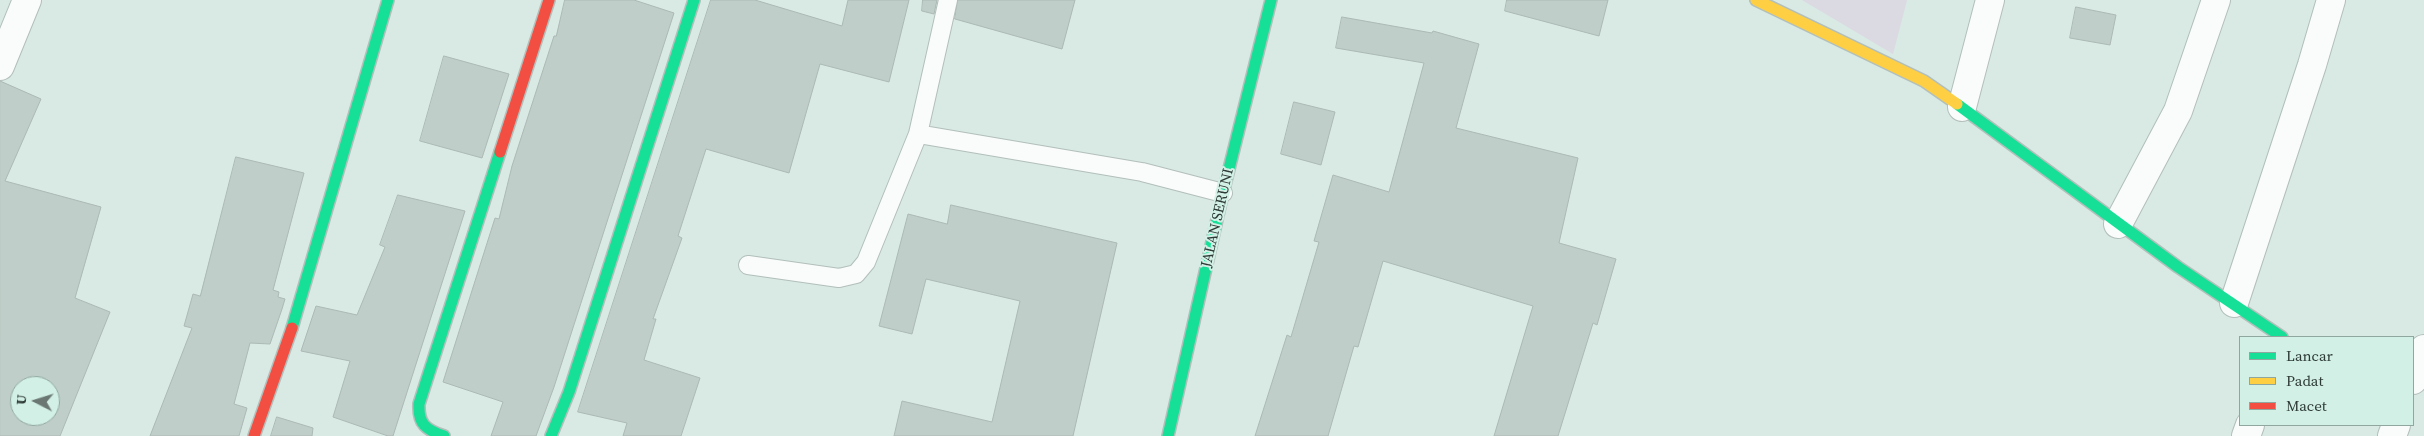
<!DOCTYPE html>
<html>
<head>
<meta charset="utf-8">
<style>
  body { margin:0 }
  #map { position:relative; width:2424px; height:436px; overflow:hidden; background:#d9e9e4; font-family:"Source Serif 4",serif }
  canvas { display:block }
  .legend { position:absolute; left:2239px; top:336px; width:175px; height:90px; box-sizing:border-box; background:#d2f0e6; border:1px solid #90a7a0; margin:0; padding:6px 9px; list-style:none; font-size:15px; color:#2e3a36 }
  .legend li { display:flex; align-items:center; gap:10px; height:25px }
  .legend b { width:25px; border:1px solid #90a7a0 }
  .north { position:absolute; left:10px; top:376px; width:50px; height:50px; box-sizing:border-box; background:#d2f0e6; border:1px solid #90a7a0; border-radius:50%; rotate:275deg; font-size:14px; font-weight:700; line-height:20px; text-align:center; color:#2e3a36 }
  .north::after { content:''; display:block; margin:auto; width:18px; height:22px; background:#6a7773; clip-path:polygon(50% 0,100% 100%,50% 72%,0 100%) }
</style>
</head>
<body>
<div id="map">
<canvas width="2424" height="436"></canvas>
<ul class="legend">
<li><b style="height:6px;background:#16e098"></b>Lancar</li>
<li><b style="height:6px;background:#ffcf43"></b>Padat</li>
<li><b style="height:6px;background:#f24e42"></b>Macet</li>
</ul>
<div class="north">U</div>
</div>
<script>
const context = document.querySelector('canvas').getContext('2d');
context.lineJoin = 'round';
function fillPath(path, color) { context.fillStyle = color; context.fill(path, 'evenodd'); }
function trace(path, color, width, dash) { context.strokeStyle = color; context.lineWidth = width; context.lineCap = dash ? 'butt' : 'round'; context.setLineDash(dash || []); context.stroke(path); }
function drawText(font, color, halo, rows, align = 'center') {
  context.font = font + ' "Source Serif 4",serif'; context.lineWidth = 4; context.setLineDash([]); context.textBaseline = 'middle'; context.strokeStyle = halo; context.fillStyle = color; for (const [text, x, y, turn = 0] of rows) {
    context.save(); context.translate(x, y); context.rotate((+turn || 0) * Math.PI / 180); context.textAlign = isNaN(turn) ? turn : align; if (halo) context.strokeText(text, 0, 0); context.fillText(text, 0, 0); context.restore();
  }
}
fillPath(new Path2D(`
  M1802,0H1907L1893,54Z`), '#dbd9e2');
const building = new Path2D(`
  M565,0H634L674,13L554,387L536,436H491L503,402L443,382L495,218L499,219L512,166L554,36H556Z
  M711,0H755L842,26L848,0H909L889,82L820,64L789,173L706,149L678,236L682,238L653,319H656L644,360L700,378L681,436H623L627,423L578,412Z
  M923,0H937L934,14L922,11Z
  M958,0H1075L1062,49L955,19Z
  M1507,0H1608L1599,36L1505,11Z
  M2076,7L2116,15L2110,45L2070,38Z
  M1342,17L1432,33L1433,31L1479,44L1456,128L1578,158L1559,243L1616,259L1597,325L1593,323L1558,436H1494L1533,306L1383,261L1358,347L1354,346L1328,436H1255L1287,335L1291,337L1319,242L1314,241L1333,175L1389,192L1424,63L1336,48Z
  M444,56L509,74L482,158L420,141Z
  M0,81L41,99L5,181L101,207L75,298L110,312L60,436H0ZM20,386H50V416H20Z
  M1294,102L1335,112L1321,165L1281,154Z
  M236,157L304,173L273,290L279,292L278,297L285,299L282,309L270,344L250,343L234,404L247,408L239,436H150L192,328L184,326L193,294L200,296Z
  M398,195L465,211L393,436H388L333,417L350,361L301,351L316,306L357,315L385,247L380,245Z
  M951,205L1117,243L1073,436H894L902,401L992,422L1020,301L926,279L912,334L879,326L908,214L947,224Z
  M277,417L313,428L312,436H271Z`);
fillPath(building, '#bfcec8');
trace(building, '#acb9b5', 1);
const lane = new Path2D(`
  M918,134L948,0
  M748,265L839,278L856,274L866,262L918,134L1142,172L1223,193`);
const street = new Path2D(`
  M0,66L27,0
  M1962,107L1990,0
  M2118,224L2178,111L2216,0
  M2234,303L2312,65L2331,0
  M2413,380L2424,349
  M2246,436L2250,425
  M2392,436L2396,425`);
const fast = new Path2D(`
  M1957,104L2178,267L2282,337
  M292,328L388,0
  M444,436C426,430 418,424 419,404L500,152
  M551,436L569,392L694,0
  M1168,436L1223,193L1271,0`);
const slow = new Path2D(`
  M1756,0L1924,81L1957,104`);
const jam = new Path2D(`
  M500,152L549,0
  M254,436L292,328`);
trace(lane, '#b2bfbb', 20);
trace(street, '#b2bfbb', 30);
trace(fast, '#b2bfbb', 14);
trace(slow, '#b2bfbb', 14);
trace(jam, '#b2bfbb', 14);
trace(lane, '#f9fcfb', 18);
trace(street, '#f9fcfb', 28);
trace(fast, '#16e098', 11);
trace(slow, '#ffcf43', 11);
trace(jam, '#f24e42', 11);
drawText('15px', '#2e3a36', '#d2f0e6', [
  ["JALAN SERUNI",1218,218,-77]
]);
</script>
</body>
</html>
